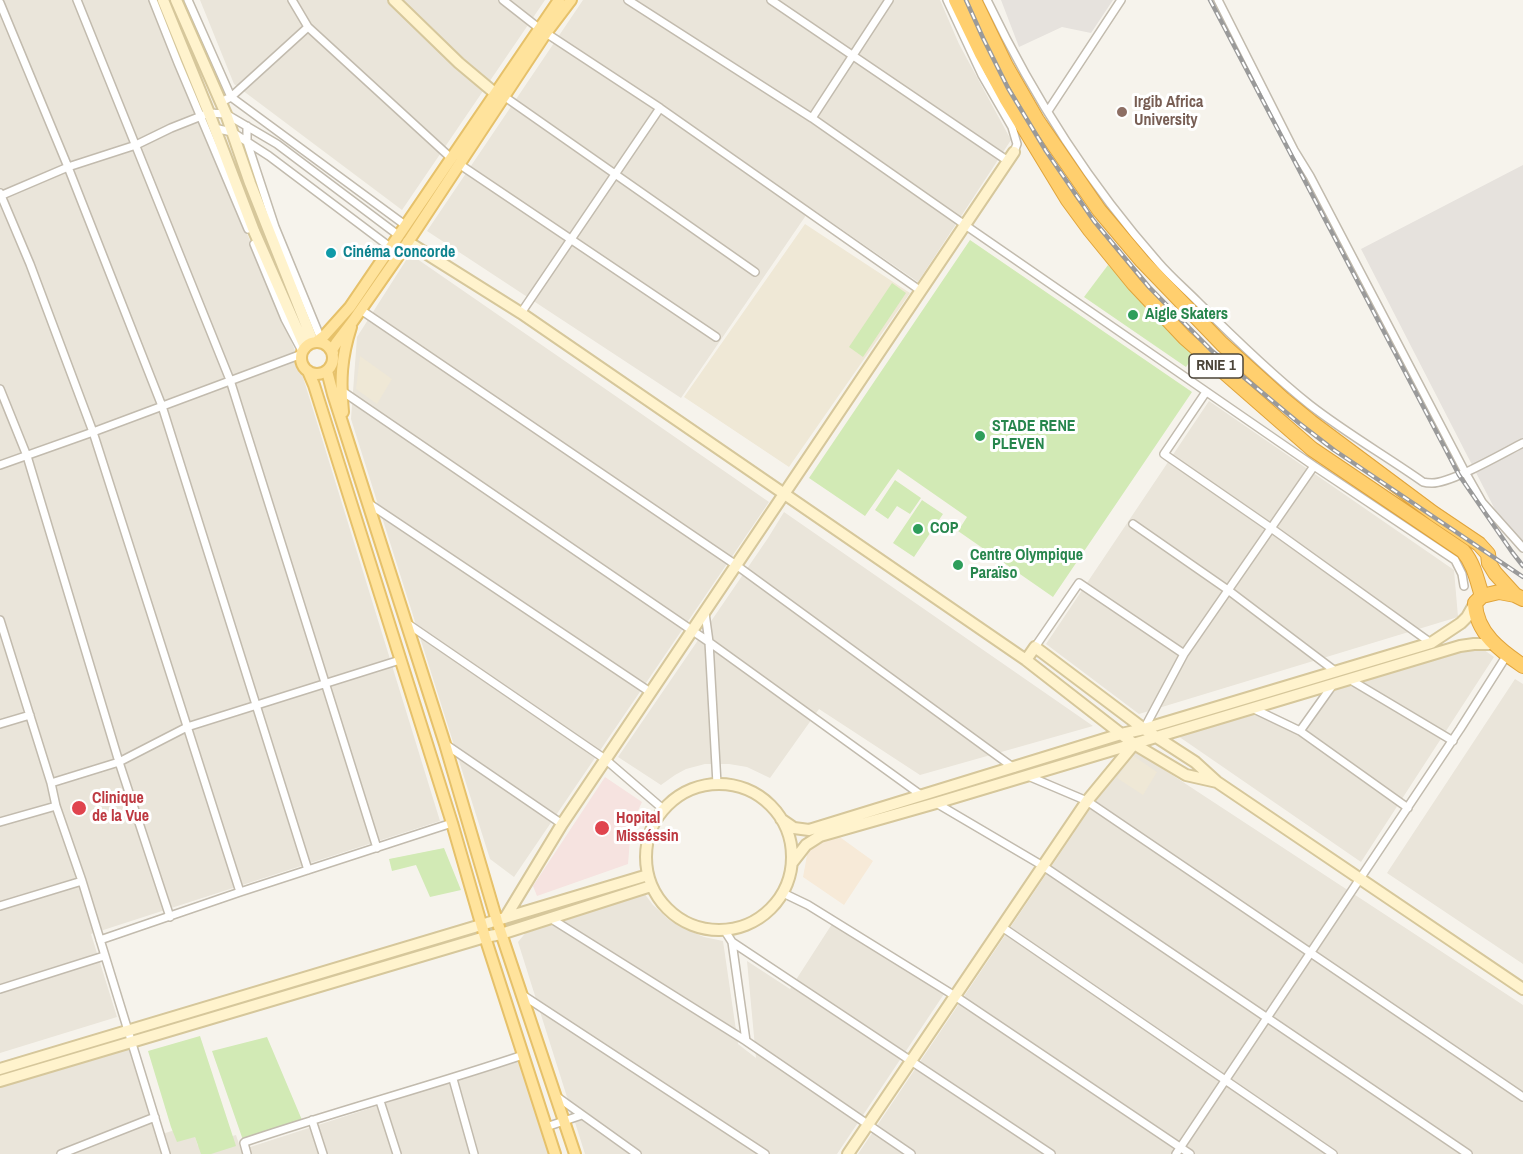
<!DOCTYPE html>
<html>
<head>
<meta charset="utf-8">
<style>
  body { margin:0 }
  canvas { display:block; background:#f6f3ec }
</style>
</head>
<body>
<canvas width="1523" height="1154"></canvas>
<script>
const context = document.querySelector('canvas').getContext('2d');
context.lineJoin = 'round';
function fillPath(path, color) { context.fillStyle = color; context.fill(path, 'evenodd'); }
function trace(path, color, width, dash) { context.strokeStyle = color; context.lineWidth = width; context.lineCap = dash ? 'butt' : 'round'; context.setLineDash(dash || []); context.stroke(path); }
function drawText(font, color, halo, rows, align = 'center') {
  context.font = font + ' "Archivo Narrow",sans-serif'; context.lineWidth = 6; context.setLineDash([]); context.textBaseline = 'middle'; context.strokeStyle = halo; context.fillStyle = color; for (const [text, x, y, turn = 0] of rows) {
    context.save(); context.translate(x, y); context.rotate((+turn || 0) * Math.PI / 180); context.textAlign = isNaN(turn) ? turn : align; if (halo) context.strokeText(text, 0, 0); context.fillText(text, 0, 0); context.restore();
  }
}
fillPath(new Path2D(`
  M0,0H151L294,348L440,821L91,934L117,1017L0,1053Z
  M200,0H545L402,210L234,84Z
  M583,0H940L959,44L1011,140L918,282L811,208L681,398L427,231Z
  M410,254L769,502L514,877L490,859L351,419L357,337Z
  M1209,401L1454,570L1458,617L1139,714L1046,644Z
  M784,512L1093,726L920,775L819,709L770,778L747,767L729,764H705L686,769L675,775L661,785L618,757L768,538Z
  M1473,642L1494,657L1361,862L1178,736L1257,705L1302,736L1338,682Z
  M1515,679L1523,684V964L1387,873Z
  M1131,748L1523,1005V1154H858Z
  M641,889L653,905L668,919L685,929L704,937L723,941L738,1044L756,1058L747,961L790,989L832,924L944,994L837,1154H585L518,942L532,925Z
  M131,1044L159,1135L191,1125L198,1146L236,1135L241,1150L519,1060L548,1154H0V1083Z`), '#eae5da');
fillPath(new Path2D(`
  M837,835L873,861L844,905L803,877L808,850L814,843Z`), '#f7ead8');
fillPath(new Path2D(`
  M1001,0H1113L1091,33L1062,27L1019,47Z
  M1523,165V542L1505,529L1361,249Z`), '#e6e2dd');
fillPath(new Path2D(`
  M805,224L910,293L789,467L684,397Z
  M360,356L392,379L377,404L356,389Z
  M1132,755L1157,772L1143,795L1117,778Z`), '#efe8d6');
fillPath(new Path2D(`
  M605,777L642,802L635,817L630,839L628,864L537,896L533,886Z`), '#f6e3e0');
fillPath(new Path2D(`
  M970,240L1192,392L1053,597L958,531L967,517L898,469L865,516L809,478Z
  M1108,265L1194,355L1186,367L1084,297Z
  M892,283L906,293L863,357L849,347Z
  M895,480L921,498L910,514L897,506L888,519L875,510Z
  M922,500L943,514L914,557L893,543Z
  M444,848L461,890L430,897L416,865L392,871L389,859Z
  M200,1036L236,1146L211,1154H201L195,1137L177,1142L171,1127L148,1051Z
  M267,1037L302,1120L244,1143L212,1051Z`), '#d2eab5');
const street = new Path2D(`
  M77,0L230,380L377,848
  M153,0L178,63L248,229
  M188,0L231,97L405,225
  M292,0L308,27L451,158
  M503,0L540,29
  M628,0L812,118L965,225L1314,466L1455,560L1462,574L1464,586
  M771,0L1008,161
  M947,0L982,75L1012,127L1017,144L1014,152
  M987,0C1032,94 1089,184 1158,262C1170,276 1184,288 1197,301C1233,337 1270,373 1310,405C1346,433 1386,456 1423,482C1426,483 1429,483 1432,483C1452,483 1503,453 1523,443
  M1218,0L1294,150L1310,176L1465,472L1482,502L1523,548
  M0,3L68,167L162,406L308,870
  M546,33L660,108L921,291
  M505,97L755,272
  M221,102L231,97L308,27
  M1048,111L1121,0
  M812,118L889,0
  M247,126V142L275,227L321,339
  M214,128L232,132L269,156L390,247
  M459,164L716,337
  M0,193L30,264L93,432L240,892
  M0,196L68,167L136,145L171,128L209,113L226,114L277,144L398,235
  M254,244L285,319L301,349
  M361,310L736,565L1014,768
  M521,313L660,108
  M0,389L27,456L119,762L170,917
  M342,391L709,642L921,795
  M1206,392L1164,454L1271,528L1431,643
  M0,465L93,432L302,354
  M368,503L650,692
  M1133,524L1228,590L1335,671
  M705,613L709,642L717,784
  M0,620L51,783L56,806L82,881L166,1154
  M408,624L605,759L663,809
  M1035,647L1079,583L1184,654
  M1349,679L1453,741
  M1252,708L1300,731L1408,808
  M0,724L30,715
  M1144,729L1184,654L1314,466
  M1300,731L1332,686
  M445,744L562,824
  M1028,776L1087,801L1523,1097
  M51,783L119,762L187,727L400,660
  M936,803L1043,866L1468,1154
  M0,822L56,806
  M783,893L808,905L955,996L1190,1154
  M0,906L82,881
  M550,918L746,1041L911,1154
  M1002,927L1333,1154
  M725,931L732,942L746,1041
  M100,940L240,892L452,823
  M732,942L1051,1154
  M0,989L104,956
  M521,994L765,1154
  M453,1079L474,1154
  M556,1096L637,1154
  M380,1101L397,1154
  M312,1120L323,1154
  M546,1127L582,1115
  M61,1154L155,1117
  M247,1154L244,1143L245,1142C337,1111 431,1086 523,1055
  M1176,1154L1460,729L1507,655`);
const secondary = new Path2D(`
  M163,0L209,113L254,231L305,347
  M176,0L226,114L250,183L313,342
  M394,0L459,63L496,94
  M408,242L521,313L1026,660L1134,744L1186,775L1217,782
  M1026,660L1035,647L1144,729L1195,762L1217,782L1523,989
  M646 857a73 73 0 1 1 146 0a73 73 0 1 1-146 0Z
  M781,819L794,828L809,830L1121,734L1144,729L1431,643L1461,623L1467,617L1475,603
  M792,863L806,845L820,836L936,803L1460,646L1474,644H1495
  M505,918L562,824L1014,152
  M0,1069L648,875
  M0,1081L485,937L501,934L651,886
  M848,1154L1087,801L1134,744`);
const primary = new Path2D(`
  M301 358a16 16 0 1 1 32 0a16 16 0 1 1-32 0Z
  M316,342L324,336L350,307L559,0
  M333,353L332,350L337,342L353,321L408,242L546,33L571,0
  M308,371L314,385L452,823L485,937L555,1154
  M327,371L333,394L445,744L497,921L575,1154
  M343,412C340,381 341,358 351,327`);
const highway = new Path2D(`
  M956,0L982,54L1006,98L1068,200L1090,230L1134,284L1185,338L1312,449L1463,551C1474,564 1477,580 1482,596L1475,603C1476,633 1501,651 1523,666
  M974,0L1006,66L1037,120L1099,210L1142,261L1222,344L1284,400L1311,422L1433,513L1479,544L1488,554L1489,563L1495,573L1515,595L1523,599
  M1482,596L1499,592L1515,595`);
trace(street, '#c2bbae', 10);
trace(secondary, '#d6c79b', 14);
trace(primary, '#e6c16a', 14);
trace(highway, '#e0a43c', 16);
trace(street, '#fff', 7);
trace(secondary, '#fff3cd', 10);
trace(primary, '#ffe39c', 10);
trace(highway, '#ffcf6e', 14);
const rail = new Path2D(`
  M966,0L983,38L1008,88L1046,151L1094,221L1149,287L1212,351L1299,423L1334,450L1523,577
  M1210,0L1459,475L1512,552L1523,566`);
trace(rail, '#9a9a9a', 4.5);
trace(rail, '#fff', 2, [7]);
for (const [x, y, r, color] of [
  [1122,112,6,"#8d6e63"],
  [331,253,6,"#0f9aa8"],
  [1133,315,6,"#2e9e5b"],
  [980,436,6,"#2e9e5b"],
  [918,529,6,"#2e9e5b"],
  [958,565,6,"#2e9e5b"],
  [79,808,8,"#e0444e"],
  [602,828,8,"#e0444e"]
]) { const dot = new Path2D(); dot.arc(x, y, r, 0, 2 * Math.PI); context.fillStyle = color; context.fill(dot); trace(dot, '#fff', 2); }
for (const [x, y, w] of [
  [1216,366,54]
]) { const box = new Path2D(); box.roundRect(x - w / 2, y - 12, w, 24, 4.5); context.fillStyle = '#fff'; context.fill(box); trace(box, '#4b4439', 1.5); }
drawText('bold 15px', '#4b4439', null, [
  ["RNIE 1",1216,366]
]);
drawText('bold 16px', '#785e54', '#fff', [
  ["Irgib Africa",1134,103],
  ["University",1134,121]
], 'left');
drawText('bold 16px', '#0d838f', '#fff', [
  ["Cinéma Concorde",343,253]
], 'left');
drawText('bold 16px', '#27864d', '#fff', [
  ["Aigle Skaters",1145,315],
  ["STADE RENE",992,427],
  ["PLEVEN",992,445],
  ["COP",930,529],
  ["Centre Olympique",970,556],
  ["Paraïso",970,574]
], 'left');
drawText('bold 16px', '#be3a42', '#fff', [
  ["Clinique",92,799],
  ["de la Vue",92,817],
  ["Hopital",616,819],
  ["Misséssin",616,837]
], 'left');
</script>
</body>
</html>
